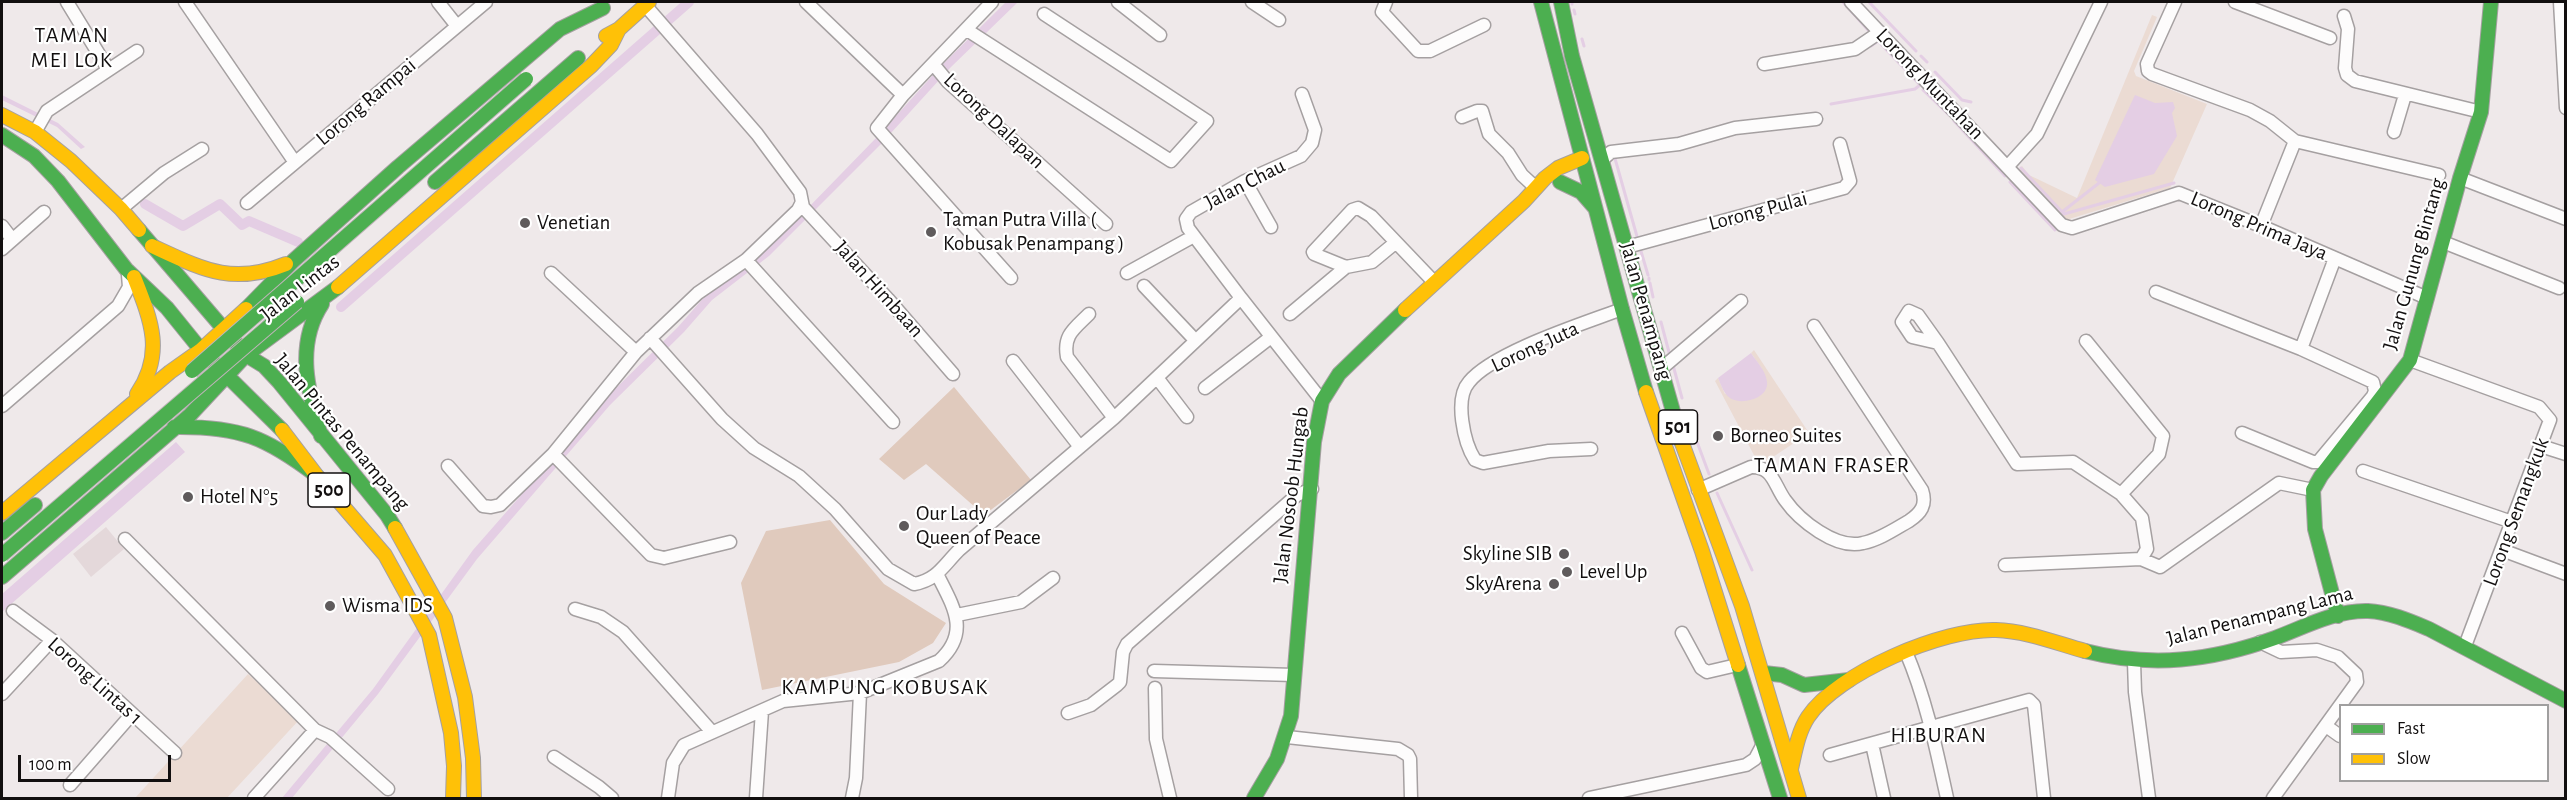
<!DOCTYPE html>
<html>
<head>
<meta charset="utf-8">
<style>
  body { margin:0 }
  #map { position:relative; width:2567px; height:800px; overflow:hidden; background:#efe9ea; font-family:"Alegreya Sans",sans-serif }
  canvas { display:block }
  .frame { position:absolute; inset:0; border:3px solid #120f0f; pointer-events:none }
  .legend { position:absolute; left:2339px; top:704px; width:210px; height:78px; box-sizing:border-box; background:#fff; border:2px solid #a09f9f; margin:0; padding:8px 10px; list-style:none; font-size:18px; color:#120f0f }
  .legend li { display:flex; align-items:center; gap:12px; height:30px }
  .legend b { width:30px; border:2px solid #a09f9f }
  .scale { position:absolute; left:18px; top:755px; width:153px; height:27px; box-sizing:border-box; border:3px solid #120f0f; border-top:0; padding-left:8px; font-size:18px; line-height:21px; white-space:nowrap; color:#120f0f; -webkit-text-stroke:4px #fff; paint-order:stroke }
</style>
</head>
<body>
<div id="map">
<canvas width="2567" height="800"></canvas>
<div class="frame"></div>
<ul class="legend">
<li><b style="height:8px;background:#4caf50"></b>Fast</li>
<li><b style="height:8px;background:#ffc107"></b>Slow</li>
</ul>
<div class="scale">100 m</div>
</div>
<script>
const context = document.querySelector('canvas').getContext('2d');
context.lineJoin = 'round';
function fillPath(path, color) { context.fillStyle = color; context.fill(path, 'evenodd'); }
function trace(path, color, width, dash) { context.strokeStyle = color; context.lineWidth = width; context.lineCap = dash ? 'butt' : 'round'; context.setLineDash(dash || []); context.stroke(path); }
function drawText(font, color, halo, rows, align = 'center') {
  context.font = font + ' "Alegreya Sans",sans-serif'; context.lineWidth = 4.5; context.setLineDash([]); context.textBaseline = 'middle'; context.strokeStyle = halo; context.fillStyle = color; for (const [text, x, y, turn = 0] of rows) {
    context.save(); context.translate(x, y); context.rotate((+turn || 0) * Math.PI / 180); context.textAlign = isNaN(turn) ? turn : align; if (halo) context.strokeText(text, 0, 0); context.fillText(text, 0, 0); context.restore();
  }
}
fillPath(new Path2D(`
  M106,527L124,549L91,577L73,554Z`), '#e4d8da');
fillPath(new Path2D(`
  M2152,15L2157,17L2134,71L2136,76L2207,104L2170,188L2066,220L2019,169L2022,166L2029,175L2077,198Z
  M1754,350L1809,433L1767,461L1756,459L1715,381L1718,378L1725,394L1762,369L1751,353Z
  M248,674L299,720L227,798H135Z`), '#ebdbd3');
fillPath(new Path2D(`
  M954,387L1031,480L984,515L926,464L904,480L879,459Z
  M830,520L884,584L946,623L933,643L899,662L762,690L741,583L766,531Z`), '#e0cabd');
fillPath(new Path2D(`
  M1006,2H1018L950,68L881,144L769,256L712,300L684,332L610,405L477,559L378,694L292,798H282L373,689L473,550L608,396L678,327L707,294L805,211L877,137L943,64Z
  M2,95L58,123L85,147L81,149L57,127L2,100Z
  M2135,95L2155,103L2173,102L2175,108L2172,113L2177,136L2154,174L2105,187L2095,180Z
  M1751,353C1757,362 1766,371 1767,382C1769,398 1742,406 1730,398C1724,394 1721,385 1718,378Z
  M176,442L185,452L2,612V594Z`), '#e4cee4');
trace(new Path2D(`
  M1572,2V4
  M1843,2L1868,30
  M1869,2L1916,51
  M1574,10L1575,14
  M1582,39L1584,46
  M1921,56L1927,62
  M1935,72L1962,100L1971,102
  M1923,90L1949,115
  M1831,104L1915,89L1920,85L1878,41L1871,46
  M1954,121L2005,176
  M1614,155L1638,240
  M2021,168L2064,214L2174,183
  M2010,182L2055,230
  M2062,212L2099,183
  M1640,248L1648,275
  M1649,278V280
  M1650,283L1653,297
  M1661,322L1670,356
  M1673,365L1682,398
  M1687,415L1709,474
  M1717,493L1752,570`), '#e4cee4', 3);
trace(new Path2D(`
  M145,204L183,226L220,204L242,225L249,221L298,242
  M341,307L689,2`), '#e4cee4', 10);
const street = new Path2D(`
  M67,2L108,69
  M185,2L294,161
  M438,2L457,26
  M806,2L903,95L992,2
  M1118,2L1160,35
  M1252,2L1279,20
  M1386,2L1382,12L1418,51H1430L1484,25
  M1851,2L2062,225L2072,228L2179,193L2261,226L2427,298
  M2175,2L2147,64L2148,71L2152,74L2250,110L2270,121L2295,141L2439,175
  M2235,2L2330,38
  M2560,2L2566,108
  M645,5L757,134L800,192L803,207L888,299L953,374
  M2344,16L2348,29L2345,68L2347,75L2355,81L2481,112
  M967,30L1171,161L1207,121L1044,14
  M1764,64L1855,49L1880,32
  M934,65L948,82L1106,224
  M903,95L877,128L1011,278
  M1462,117L1477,111H1482L1489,134L1508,153L1522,175L1536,188
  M35,132L47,111L137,51
  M2394,132L2405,95
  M1603,159L1611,152L1679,144L1735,128L1816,119
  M2008,166L2037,134L2101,2
  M2460,178L2566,219
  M1245,181L1271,227
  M247,203L486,2
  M121,209L164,173L202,149
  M2,226L12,239
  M2261,226L2295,141
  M2443,242L2559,288
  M1627,247L1844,188L1850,181L1840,144
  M2,249L44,212
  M746,260L893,422
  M1346,267L1314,254L1313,252L1352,210L1358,208L1371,216L1434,282
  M551,273L636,352L698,293L746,260L798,210L801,204
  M1127,273L1194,236
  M1144,286L1195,340
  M2156,292L2301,349L2373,382L2375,391L2373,396L2318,462H2313L2242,433
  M1241,298L1188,228L1186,219L1191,212L1245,181L1301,156L1312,143L1315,130L1302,94
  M1909,311L1918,315L1938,343L1912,337L1902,322Z
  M1089,314C1074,329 1063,335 1067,357L1114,418
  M1290,314L1346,267L1372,262L1395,243
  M650,338L722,419L754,448L799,476L835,509L888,569L914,584C937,580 943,566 959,550L1114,418L1241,298L1322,401
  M2086,341L2163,436L2159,454L2121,494
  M1938,343L2017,464L2073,462L2121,494L2142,518L2147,549L2141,559
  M2301,349L2335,258
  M2410,360L2539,407L2550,420L2465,646
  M1013,361L1080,447
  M1661,369L1741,301
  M1158,379L1187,417
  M1205,388L1271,337
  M2,406L118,306L129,287L128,275
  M2541,446L2566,454
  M1591,449L1549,451L1483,463L1475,460C1464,443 1454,399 1469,382C1493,352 1585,323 1622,309
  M553,454L651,555L664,558L730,542
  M448,466L483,506L491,507L500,505L553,454L636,352
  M2363,471L2512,522
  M1698,490L1751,467C1773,466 1774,485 1785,500C1799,520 1836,550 1863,543C1879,540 1895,529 1909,521C1921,513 1927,505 1922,490L1814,326
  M125,539L315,730L330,737L388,789
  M2502,550L2566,574
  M2005,565L2141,559L2160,567L2279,483L2313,490
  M575,609L601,617L623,632L712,732
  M13,611L52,640L175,753
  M957,615L1021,602L1053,578
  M1682,633L1701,668L1707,672L1737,665
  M2260,642L2281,652L2317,650L2338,657L2356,674L2357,682L2273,798
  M1906,652C1926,699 1936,748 1947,798
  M2134,662L2135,692L2149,798
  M1154,671L1294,675
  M1155,688L1156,739L1170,798
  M2,694L52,640
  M1068,713L1091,705L1117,685L1120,682L1123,652L1127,644L1297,495L1312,489
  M2326,726L2340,736
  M1287,737L1398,749L1408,755L1410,759L1411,798
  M1872,744L1884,798
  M1830,755L2029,700L2034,705L2044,798
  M554,757L599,787L612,798
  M70,785L132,714
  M254,798L315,730
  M668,798L673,763L684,745L783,701L860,693L939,661C971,632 953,606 937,574
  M756,798L762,711
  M852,798L856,778L860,693
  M1589,798L1746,765L1755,759L1763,744`);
const fast = new Path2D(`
  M1541,2L1622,309L1646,392
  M1561,2L1572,56L1682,443
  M2,135L34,156L58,181L126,269L167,308L201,350L282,430
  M435,182L578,58
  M1560,182L1581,192L1595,208
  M139,230L246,355L264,366L279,382L387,515L395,528
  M246,309L293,261L398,167L560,29L603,8
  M174,427C239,426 266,437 317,476
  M321,436C308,392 295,345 322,304
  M2,533L35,505
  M2,577L190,415L246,355L338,287
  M2338,616L2315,529L2313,490L2321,476L2410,360L2460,178L2481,112L2491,2
  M2085,651C2151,668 2211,661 2275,638C2304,627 2336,610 2368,611C2389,612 2410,621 2429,629L2566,701
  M1738,665L1780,798
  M1764,673L1782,675L1804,685L1849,680
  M1254,798L1277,759L1291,716L1314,442L1322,401L1339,374L1405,310`);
const slow = new Path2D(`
  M606,36L619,29L649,2
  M2,115L35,132L71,161L121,209L139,230
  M152,246C202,269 232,286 286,264
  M134,277C151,320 165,353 137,394
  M338,287L591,66L611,45L619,29
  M1405,310L1524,201L1545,178L1558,168L1582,158
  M1646,392L1702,551L1738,665
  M282,430L317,476L385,555L429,635L451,733L454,766L453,798
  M1682,443L1742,606L1799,798
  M2,513L170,372L201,350L246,309
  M395,528L445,618L465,697L473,758L474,798
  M1791,769C1795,752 1798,732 1808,717C1837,673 1944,628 1996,630C2026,631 2056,643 2085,651`);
trace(street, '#a5a0a1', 15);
trace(fast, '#a5a0a1', 16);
trace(slow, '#a5a0a1', 16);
trace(street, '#fdfcfc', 12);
trace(fast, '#4caf50', 14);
trace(slow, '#ffc107', 14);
const fastBridge = new Path2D(`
  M192,371L526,79
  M2,555L297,302`);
trace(fastBridge, '#bfb4b9', 16, []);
trace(fastBridge, '#4caf50', 14);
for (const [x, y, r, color] of [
  [525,223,6,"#5f5b5c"],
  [931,232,6,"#5f5b5c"],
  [1718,436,6,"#5f5b5c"],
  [188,497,6,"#5f5b5c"],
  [904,526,6,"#5f5b5c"],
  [1564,554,6,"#5f5b5c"],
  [1567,572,6,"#5f5b5c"],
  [1554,584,6,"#5f5b5c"],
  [330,606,6,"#5f5b5c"]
]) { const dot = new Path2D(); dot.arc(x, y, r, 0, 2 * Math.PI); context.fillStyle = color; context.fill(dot); trace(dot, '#fff', 2); }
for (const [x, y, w] of [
  [1678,427,39],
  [329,490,42]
]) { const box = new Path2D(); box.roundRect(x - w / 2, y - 17, w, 34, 4.5); context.fillStyle = '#fff'; context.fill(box); trace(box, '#120f0f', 1.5); }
drawText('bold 20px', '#120f0f', null, [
  ["501",1678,427],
  ["500",329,490]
]);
drawText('21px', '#120f0f', '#fff', [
  ["Lorong Muntahan",1930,84,46],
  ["Lorong Rampai",366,102,-40],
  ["Lorong Dalapan",994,121,43],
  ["Jalan Chau",1245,184,-27],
  ["Lorong Pulai",1758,211,-15],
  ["Lorong Prima Jaya",2259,226,23],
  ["Jalan Gunung Bintang",2414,264,-74],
  ["Jalan Lintas",300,288,-38],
  ["Jalan Himbaan",879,289,48],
  ["Jalan Penampang",1646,311,74],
  ["Lorong Juta",1535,347,-25],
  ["Jalan Pintas Penampang",342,432,50],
  ["Jalan Nosoob Hungab",1291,495,-83],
  ["Lorong Semangkuk",2516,512,-70],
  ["Jalan Penampang Lama",2260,616,-14],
  ["Lorong Lintas 1",95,681,42]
]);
drawText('21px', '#120f0f', '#fff', [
  ["Taman Putra Villa (",943,220],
  ["Kobusak Penampang )",943,244],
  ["Venetian",537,223],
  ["Borneo Suites",1730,436],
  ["Hotel N°5",200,497],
  ["Our Lady",916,514],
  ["Queen of Peace",916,538],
  ["Skyline SIB",1552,554,"right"],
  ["Level Up",1579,572],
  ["SkyArena",1542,584,"right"],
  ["Wisma IDS",342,606]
], 'left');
context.letterSpacing = '1.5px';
drawText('22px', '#120f0f', '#fff', [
  ["TAMAN",72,35],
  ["MEI LOK",72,60],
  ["TAMAN FRASER",1832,465],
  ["KAMPUNG KOBUSAK",885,687],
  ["HIBURAN",1939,735]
]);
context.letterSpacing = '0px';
</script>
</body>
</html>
